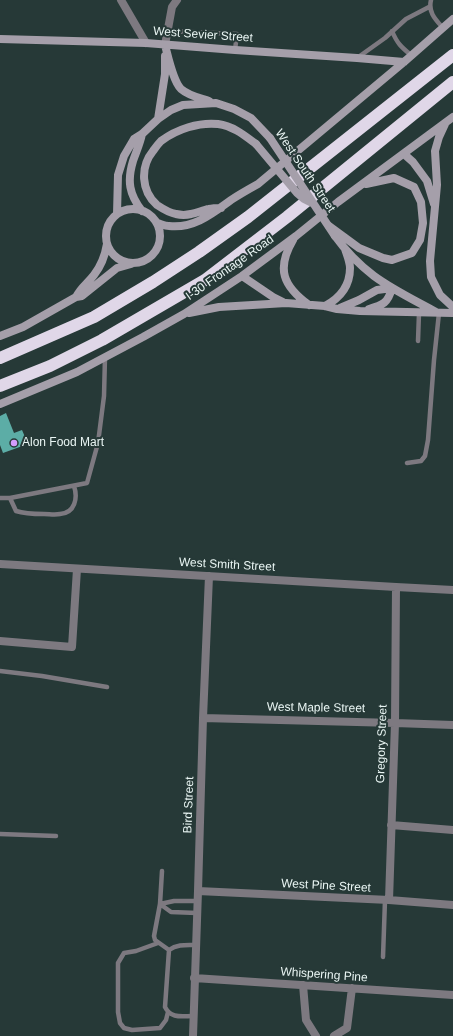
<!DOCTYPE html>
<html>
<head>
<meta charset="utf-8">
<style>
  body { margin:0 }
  canvas { display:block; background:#263937 }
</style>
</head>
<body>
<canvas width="453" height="1036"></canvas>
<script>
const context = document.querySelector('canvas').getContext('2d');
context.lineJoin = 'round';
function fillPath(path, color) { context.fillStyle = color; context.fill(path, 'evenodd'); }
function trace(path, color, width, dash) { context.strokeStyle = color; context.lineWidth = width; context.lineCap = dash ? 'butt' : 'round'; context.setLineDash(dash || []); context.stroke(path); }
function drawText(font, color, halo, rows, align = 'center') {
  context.font = font + ' Arial,sans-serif'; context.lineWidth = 4; context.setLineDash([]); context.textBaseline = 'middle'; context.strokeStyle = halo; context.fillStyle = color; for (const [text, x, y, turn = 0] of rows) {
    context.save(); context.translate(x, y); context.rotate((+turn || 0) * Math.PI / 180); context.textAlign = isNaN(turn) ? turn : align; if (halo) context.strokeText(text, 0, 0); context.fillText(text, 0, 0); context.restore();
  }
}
fillPath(new Path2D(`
  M6,413L14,433L22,430L28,444L3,453L0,445V416Z`), '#5cada6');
trace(new Path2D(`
  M431,0C428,12 435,19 443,28
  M168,31L237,34L235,50
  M392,31C397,43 401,47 411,55
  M357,58L385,38L406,19L429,7
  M418,341L419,313
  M407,463L421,461L425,456L428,440L434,360L439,313
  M0,498H10L87,483L98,443L104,396L105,357
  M10,498L16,511C25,514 34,514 44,514C49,514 55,515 60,514C75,513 78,498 74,486
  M0,671L42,676L107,687
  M0,834L56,836
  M162,871L160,904L154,936L155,940L169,950
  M197,913L171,912L160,904L174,901H198
  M158,943L136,951L124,953L118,963V1012L120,1023L124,1028L132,1030L160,1028L166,1020L168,1012
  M383,957L385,900
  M193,1016C182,1016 171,1019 165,1007L169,950C177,944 186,945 196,945`), '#7d7980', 4.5);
trace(new Path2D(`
  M121,0L146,43
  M165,45L172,7L177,0
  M0,564L396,587L453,590
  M0,641L72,647L77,569
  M203,718L395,723L453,725
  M391,825L453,830
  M198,891L389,900L453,905
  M389,900L395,723L396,587
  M194,978L453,995
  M303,985L306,1020L316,1036
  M193,1036L198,891L203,718L209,576
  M334,1036L347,1028L352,988`), '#7d7980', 8);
trace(new Path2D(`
  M0,39L146,43L235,50L357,58L404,62
  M165,45C168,56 173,81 181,89C189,96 200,98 209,101
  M158,119L165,74V56
  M445,124L439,137L435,151L437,185L430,261L431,277L440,295L453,307
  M142,134C140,144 136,152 133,161C127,181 129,194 142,211
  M404,154L413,162L427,181L434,204
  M221,208C217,208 213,208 209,209C203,210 197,213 191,214C187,215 180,215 176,214C169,213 163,209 157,205C141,191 140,167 153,151C156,147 158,144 161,141C177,129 199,122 218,124C233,126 244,135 256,144
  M106 236a27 27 0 1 1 54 0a27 27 0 1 1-54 0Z
  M117,214L118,175L124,156L134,139L142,134L158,119L171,110L183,105L216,103L234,109L251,118L270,138
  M157,223C161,224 165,226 169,226C194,229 213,213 231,200C240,194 249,189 258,184L404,62L453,19
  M329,226L359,248L383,258L392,260L412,253L420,240L423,223L421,202L414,187L394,178L366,184
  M335,236C345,250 361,266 374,276C393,290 416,301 436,312
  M293,240C276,269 283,286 309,305
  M242,276L273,297L283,302
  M76,297C81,287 87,284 94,275C101,266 105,256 107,244
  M325,306C340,298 350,286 350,268C350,262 347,255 345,249
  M340,308L359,300L377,290L392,288C388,303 383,305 369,309
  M189,313L219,307L286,303L325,306L337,309L360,311L453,313
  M0,336L23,327L76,297L82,296L117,268L131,264
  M0,404L77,372L143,337L184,314L242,276L296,236L338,202L453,117`), '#a59faa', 8);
trace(new Path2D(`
  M0,358L94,317L153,282L199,252L248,217L453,55
  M0,386L50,366L102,340L205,280L287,217L453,82`), '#e0d7e8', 12);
trace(new Path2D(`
  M270,138L335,236
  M256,144L297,193L304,199L312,203`), '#a59faa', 8);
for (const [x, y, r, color] of [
  [14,443,4,"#d39cfc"]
]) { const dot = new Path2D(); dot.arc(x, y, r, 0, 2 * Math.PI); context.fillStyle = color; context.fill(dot); trace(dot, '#263937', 1.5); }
drawText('12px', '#e9f5f3', '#263937', [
  ["West Sevier Street",203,35,4],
  ["West South Street",305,171,56],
  ["I-30 Frontage Road",230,268,-35],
  ["West Smith Street",227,565,3],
  ["West Maple Street",316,708,1],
  ["Gregory Street",382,744,-88],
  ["Bird Street",189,805,-88],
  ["West Pine Street",326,886,3],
  ["Whispering Pine",324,975,4]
]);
drawText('12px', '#e9f5f3', '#263937', [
  ["Alon Food Mart",22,443]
], 'left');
</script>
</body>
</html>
